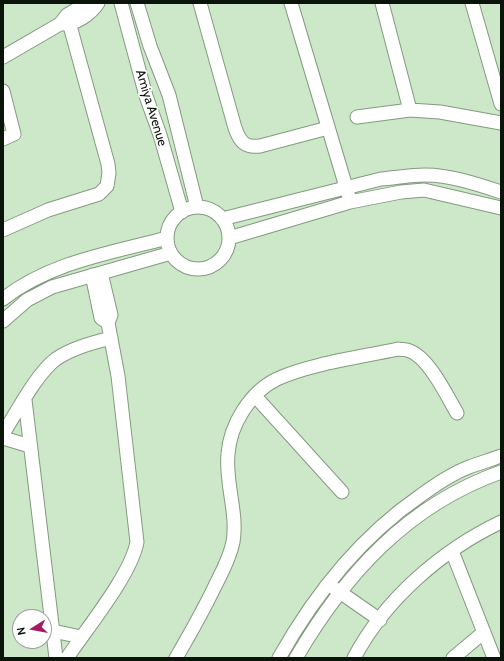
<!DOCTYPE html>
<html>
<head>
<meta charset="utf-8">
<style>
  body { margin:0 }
  #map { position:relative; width:504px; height:661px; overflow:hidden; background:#cde8c9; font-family:Cabin,sans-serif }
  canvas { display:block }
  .frame { position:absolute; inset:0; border:4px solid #0b140a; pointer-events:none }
  .north { position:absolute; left:12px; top:609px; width:40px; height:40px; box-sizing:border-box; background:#fff; border:1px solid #9da19d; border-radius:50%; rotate:259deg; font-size:11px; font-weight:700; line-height:16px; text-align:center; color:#0b140a }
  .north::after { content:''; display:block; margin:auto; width:14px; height:18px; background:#a51a61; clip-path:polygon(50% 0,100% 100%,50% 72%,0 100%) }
</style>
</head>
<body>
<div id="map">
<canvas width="504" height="661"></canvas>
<div class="frame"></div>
<div class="north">N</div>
</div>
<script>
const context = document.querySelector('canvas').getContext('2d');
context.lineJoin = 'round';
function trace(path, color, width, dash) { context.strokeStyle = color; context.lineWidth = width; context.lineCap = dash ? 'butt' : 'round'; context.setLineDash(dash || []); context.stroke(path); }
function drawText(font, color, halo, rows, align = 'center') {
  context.font = font + ' Cabin,sans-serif'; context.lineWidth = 3.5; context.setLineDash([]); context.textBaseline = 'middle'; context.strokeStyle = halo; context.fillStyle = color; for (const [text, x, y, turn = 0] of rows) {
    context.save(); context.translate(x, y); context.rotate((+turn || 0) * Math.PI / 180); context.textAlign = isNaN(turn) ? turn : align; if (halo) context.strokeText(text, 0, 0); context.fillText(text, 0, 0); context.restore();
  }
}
const street = new Path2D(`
  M121,3L146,96L160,135L182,212
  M137,3L150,46L169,95L197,207
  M200,3L235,128C240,142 245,148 260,146L328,128
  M291,3L349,197
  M382,3L410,110
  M472,3L501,104
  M62,24C75,25 91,14 98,3
  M3,57L60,24L67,15L87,3
  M3,91L14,134L3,139
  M357,117L410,110L440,112L501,123
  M167 238a31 31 0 1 1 62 0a31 31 0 1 1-62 0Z
  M222,219L381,179C395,178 410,175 425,175C450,175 477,184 501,192
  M3,230L48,210L99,194L107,186L109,173L108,164L67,15
  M229,238L350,202L401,192L424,190L501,208
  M92,275L101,318L108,323
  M3,299C50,262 111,253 167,238
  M3,321L27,300L52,287L171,253
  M255,396L342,492
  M25,400L56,658
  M3,434C16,413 37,373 56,359C72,348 92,343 111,338
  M3,438L30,446
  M452,551L494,658
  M334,588L380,620
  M53,631L81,637
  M67,658C87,628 131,575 137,542L118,376L108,323L111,315L101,273
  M176,658C190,634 203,611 215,586C222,572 230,558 233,542C238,513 225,483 228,454C230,425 250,392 277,379C309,364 362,357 398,349C402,350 406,349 410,351C429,358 447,396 457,413
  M279,658C315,594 359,538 420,496C435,485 451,474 469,467C480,463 490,460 501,456
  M296,658C345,574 408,505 501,472
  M354,658C385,599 442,550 501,522
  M453,658L484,632`);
trace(street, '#839b7f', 15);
trace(street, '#fff', 13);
drawText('13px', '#0b140a', '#fff', [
  ["Amiya Avenue",151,108,73]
]);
</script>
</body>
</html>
